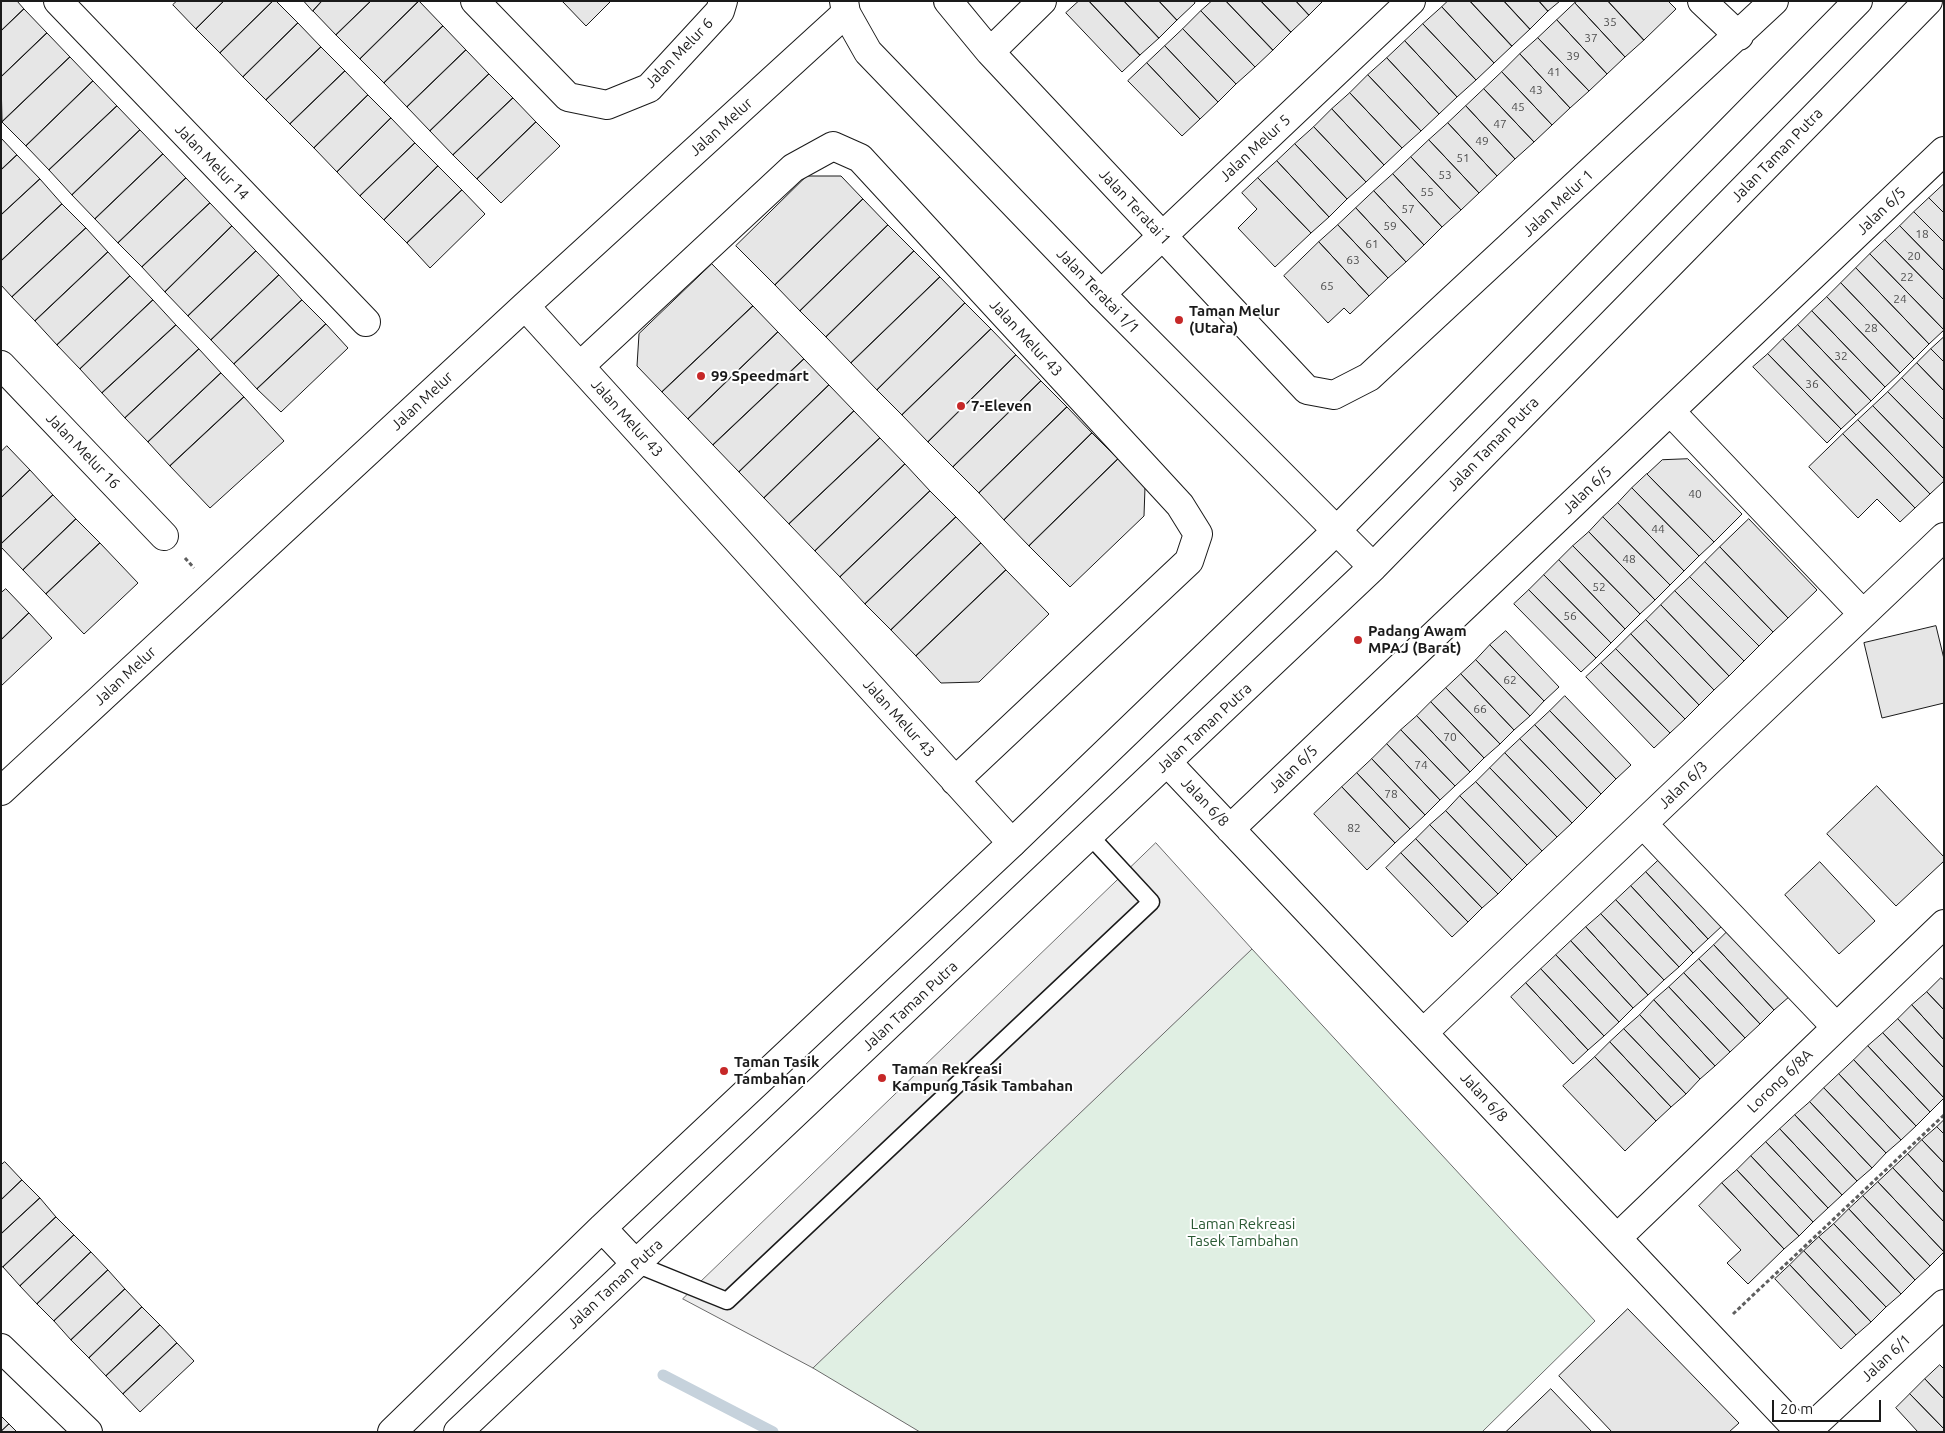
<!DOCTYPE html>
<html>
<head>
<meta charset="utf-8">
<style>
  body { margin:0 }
  #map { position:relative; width:1945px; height:1433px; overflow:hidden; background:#fff; font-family:Ubuntu,sans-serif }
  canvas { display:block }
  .frame { position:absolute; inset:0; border:2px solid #1a1a1a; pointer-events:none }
  .scale { position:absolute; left:1772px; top:1400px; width:109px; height:22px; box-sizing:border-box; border:2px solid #1a1a1a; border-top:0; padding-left:6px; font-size:15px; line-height:18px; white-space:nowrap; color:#1a1a1a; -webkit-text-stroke:4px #fff; paint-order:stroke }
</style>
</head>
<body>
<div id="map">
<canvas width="1945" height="1433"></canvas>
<div class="frame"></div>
<div class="scale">20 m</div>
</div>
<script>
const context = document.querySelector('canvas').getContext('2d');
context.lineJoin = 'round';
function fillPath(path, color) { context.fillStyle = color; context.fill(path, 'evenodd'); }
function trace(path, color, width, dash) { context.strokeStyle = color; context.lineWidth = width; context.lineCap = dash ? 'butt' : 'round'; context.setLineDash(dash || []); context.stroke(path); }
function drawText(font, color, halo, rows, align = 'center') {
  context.font = font + ' Ubuntu,sans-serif'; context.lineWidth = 4; context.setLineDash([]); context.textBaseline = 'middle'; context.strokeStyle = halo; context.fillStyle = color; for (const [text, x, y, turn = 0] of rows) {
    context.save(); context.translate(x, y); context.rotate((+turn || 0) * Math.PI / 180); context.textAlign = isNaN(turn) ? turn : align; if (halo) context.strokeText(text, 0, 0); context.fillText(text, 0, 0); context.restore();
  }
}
const green = new Path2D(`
  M1252,949L1595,1321L1482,1432H920L813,1368Z`);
fillPath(green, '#e0efe3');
trace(green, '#6a6a6a', 1);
const parking = new Path2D(`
  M1156,843L1252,949L813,1368L683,1299Z`);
fillPath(parking, '#ededed');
trace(parking, '#6a6a6a', 1);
trace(new Path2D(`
  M663,1375L773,1432`), '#c6d2dc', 11);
const building = new Path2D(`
  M1,1H17L24,9L1,31Z
  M177,1H224L196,29L173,5Z
  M224,1H273L220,53L196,29Z
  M273,1H276L298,23L243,77L220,53Z
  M304,1H322L313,11Z
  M322,1H371L336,35L313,11Z
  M371,1H419L360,59L336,35Z
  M419,1L443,26L384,83L360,59Z
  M564,1H611L586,26L563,2Z
  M1079,1H1089L1140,55L1122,72L1066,13Z
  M1089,1H1124L1159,38L1140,55Z
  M1124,1H1159L1177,20L1159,38Z
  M1159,1H1194L1195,3L1177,20Z
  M1212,1H1226L1273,50L1255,67L1201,11Z
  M1226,1H1261L1291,32L1273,50Z
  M1261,1H1296L1309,15L1291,32Z
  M1296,1H1323L1309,15Z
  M1448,1H1470L1512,46L1494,63L1442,7Z
  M1470,1H1504L1530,29L1512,46Z
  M1504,1H1539L1548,11L1530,29Z
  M1539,1H1560L1548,11Z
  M1578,1H1608L1644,40L1625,57L1575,3Z
  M1608,1H1668L1676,9L1644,40Z
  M1575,3L1625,57L1607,74L1557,20Z
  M1442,7L1494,63L1476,80L1423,24Z
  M24,9L47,33L1,77V31Z
  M1201,11L1255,67L1236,84L1183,29Z
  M1557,20L1607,74L1589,91L1538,38Z
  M298,23L321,47L266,100L243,77Z
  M1423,24L1476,80L1457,97L1405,41Z
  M443,26L466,50L407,107L384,83Z
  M1183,29L1236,84L1218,102L1165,46Z
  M47,33L70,57L2,122L1,77Z
  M1538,38L1589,91L1570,108L1520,54Z
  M1405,41L1457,97L1439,114L1387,58Z
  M1165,46L1218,102L1200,119L1147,63Z
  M321,47L345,71L290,124L266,100Z
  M466,50L489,74L430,131L407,107Z
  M1520,54L1570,108L1552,125L1502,72Z
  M70,57L93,81L26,146L2,122Z
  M1387,58L1439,114L1421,131L1368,75Z
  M1147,63L1200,119L1182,136L1128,81Z
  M345,71L368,95L314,148L290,124Z
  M1502,72L1552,125L1534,142L1484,89Z
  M489,74L513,98L453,155L430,131Z
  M1368,75L1421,131L1402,148L1350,93Z
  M93,81L117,106L49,170L26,146Z
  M1484,89L1534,142L1515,159L1466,106Z
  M1350,93L1402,148L1384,165L1332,109Z
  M368,95L391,118L337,172L314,148Z
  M513,98L536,122L477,179L453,155Z
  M117,106L140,130L72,195L49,170Z
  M1466,106L1515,159L1497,176L1448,123Z
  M1332,109L1384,165L1366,182L1314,127Z
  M391,118L415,143L360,196L337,172Z
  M536,122L560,146L501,203L477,179Z
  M1448,123L1497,176L1479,193L1429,140Z
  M1314,127L1366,182L1347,199L1295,144Z
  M140,130L163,154L95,219L72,195Z
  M1,138L17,155L1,170Z
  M1429,140L1479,193L1461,210L1411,157Z
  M415,143L438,166L384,220L360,196Z
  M1295,144L1347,199L1329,217L1277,161Z
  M163,154L186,178L118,243L95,219Z
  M17,155L40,179L1,215V170Z
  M1411,157L1461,210L1442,227L1393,174Z
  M1277,161L1329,217L1311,233L1258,178Z
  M438,166L462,190L407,243L384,220Z
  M1393,174L1442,227L1424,245L1374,191Z
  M807,176H841L863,199L775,285L736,246Z
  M186,178L210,203L142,267L118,243Z
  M1258,178L1311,233L1275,267L1238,228L1257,209L1242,193Z
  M40,179L62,204L1,261V215Z
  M1944,184V213L1929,198Z
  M462,190L485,214L430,268L407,243Z
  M1374,191L1424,245L1406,262L1356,208Z
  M1929,198L1944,213V242L1914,212Z
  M863,199L888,225L800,311L775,285Z
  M210,203L232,226L165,292L142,267Z
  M62,204L86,228L12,297L1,285V261Z
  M1356,208L1406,262L1388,278L1338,225Z
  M1914,212L1944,242V271L1900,226Z
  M888,225L914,251L826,337L800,311Z
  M1338,225L1388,278L1369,296L1319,242Z
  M232,226L256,251L188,316L165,292Z
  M1900,226L1944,271V300L1885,240Z
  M86,228L108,252L35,321L12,297Z
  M1885,240L1944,300V330L1870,254Z
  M1319,242L1369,296L1350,314L1344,308L1328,323L1284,276Z
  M256,251L279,275L211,340L188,316Z
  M914,251L940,277L851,363L826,337Z
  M108,252L130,276L57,345L35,321Z
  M1870,254L1944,330L1929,344L1856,268Z
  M712,264L753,306L662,392L637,366L639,334Z
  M1856,268L1929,344L1914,359L1841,283Z
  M279,275L302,300L234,364L211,340Z
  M130,276L153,300L80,369L57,345Z
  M940,277L965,303L877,390L851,363Z
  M1841,283L1914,359L1900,373L1827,297Z
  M1827,297L1900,373L1885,387L1812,311Z
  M153,300L176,325L102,393L80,369Z
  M302,300L326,324L257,389L234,364Z
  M965,303L991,329L902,415L877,390Z
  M753,306L778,332L688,419L662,392Z
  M1812,311L1885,387L1871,401L1798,325Z
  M326,324L348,348L281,412L257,389Z
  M176,325L199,349L125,418L102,393Z
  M1798,325L1871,401L1856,415L1783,339Z
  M991,329L1016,355L928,442L902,415Z
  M778,332L804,359L713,445L688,419Z
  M1944,337V362L1931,349Z
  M1783,339L1856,415L1841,429L1768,354Z
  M199,349L221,373L148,442L125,418Z
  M1931,349L1944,362V391L1917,363Z
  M1768,354L1841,429L1827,443L1753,367Z
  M1016,355L1041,381L953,467L928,442Z
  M804,359L829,385L739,472L713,445Z
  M1917,363L1944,391V420L1902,378Z
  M221,373L244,397L170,466L148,442Z
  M1902,378L1944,420V449L1888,392Z
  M1041,381L1067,407L979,493L953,467Z
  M829,385L854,411L764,498L739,472Z
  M1888,392L1944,449V479L1873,406Z
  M244,397L284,441L210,508L170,466Z
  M1873,406L1944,479V481L1930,494L1858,420Z
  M1067,407L1092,433L1004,520L979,493Z
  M854,411L880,438L789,524L764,498Z
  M1858,420L1930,494L1915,508L1843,434Z
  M1092,433L1118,459L1029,546L1004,520Z
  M1843,434L1915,508L1900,522L1877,499L1858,518L1809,467Z
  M880,438L905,464L815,551L789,524Z
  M7,446L30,470L1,498V452Z
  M1118,459L1145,487L1144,516L1070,587L1029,546Z
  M1688,459L1742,514L1714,542L1647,474L1662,460Z
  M905,464L930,491L840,577L815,551Z
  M30,470L53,495L1,544V498Z
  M1647,474L1714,542L1699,556L1632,488Z
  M1632,488L1699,556L1684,571L1618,503Z
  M930,491L956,517L865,604L840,577Z
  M53,495L76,519L23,570L1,547V544Z
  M1618,503L1684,571L1670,585L1603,517Z
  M956,517L981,543L891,630L865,604Z
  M1603,517L1670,585L1655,600L1589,532Z
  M76,519L100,543L46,594L23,570Z
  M1749,519L1817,590L1788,618L1720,547Z
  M1589,532L1655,600L1640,614L1573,546Z
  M100,543L138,583L84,634L46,594Z
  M981,543L1006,570L916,656L891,630Z
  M1573,546L1640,614L1625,629L1559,560Z
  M1720,547L1788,618L1773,632L1705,562Z
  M1559,560L1625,629L1611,643L1544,575Z
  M1705,562L1773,632L1759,646L1690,577Z
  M1006,570L1049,614L979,682L941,683L916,656Z
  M1544,575L1611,643L1596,658L1529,590Z
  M1690,577L1759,646L1744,661L1675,591Z
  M6,589L29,613L1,640V593Z
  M1529,590L1596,658L1581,672L1514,604Z
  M1675,591L1744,661L1729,676L1661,605Z
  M1661,605L1729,676L1714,690L1646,620Z
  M29,613L52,638L1,686V640Z
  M1646,620L1714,690L1699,705L1631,634Z
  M1936,626L1944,659V703L1882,718L1864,643Z
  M1506,631L1559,687L1544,701L1490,645Z
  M1631,634L1699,705L1685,719L1616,649Z
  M1490,645L1544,701L1530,716L1476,660Z
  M1616,649L1685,719L1670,733L1601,663Z
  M1476,660L1530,716L1514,730L1461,674Z
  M1601,663L1670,733L1654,748L1586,677Z
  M1461,674L1514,730L1500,744L1446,688Z
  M1446,688L1500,744L1484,758L1431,702Z
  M1565,696L1631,765L1616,779L1550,711Z
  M1431,702L1484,758L1470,772L1417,716Z
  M1550,711L1616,779L1601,794L1535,725Z
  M1417,716L1470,772L1455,786L1401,730Z
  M1535,725L1601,794L1587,808L1520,739Z
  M1401,730L1455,786L1440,800L1387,744Z
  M1520,739L1587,808L1572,823L1505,753Z
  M1387,744L1440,800L1425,815L1372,759Z
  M1505,753L1572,823L1557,837L1490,768Z
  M1372,759L1425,815L1410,829L1357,773Z
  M1490,768L1557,837L1542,851L1476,782Z
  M1357,773L1410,829L1395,843L1342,787Z
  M1476,782L1542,851L1527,865L1460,796Z
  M1877,786L1944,857V861L1896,906L1827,834Z
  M1342,787L1395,843L1367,870L1314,814Z
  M1460,796L1527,865L1512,880L1446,811Z
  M1446,811L1512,880L1498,894L1430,825Z
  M1430,825L1498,894L1482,908L1416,839Z
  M1416,839L1482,908L1468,922L1401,853Z
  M1401,853L1468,922L1452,937L1386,868Z
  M1661,858L1723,925L1708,939L1646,872Z
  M1820,862L1875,921L1839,954L1785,895Z
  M1646,872L1708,939L1693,953L1631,886Z
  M1631,886L1693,953L1679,967L1616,900Z
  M1616,900L1679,967L1664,980L1601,914Z
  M1601,914L1664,980L1648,995L1586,927Z
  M1586,927L1648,995L1633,1008L1571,941Z
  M1728,931L1790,996L1774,1010L1714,945Z
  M1571,941L1633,1008L1619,1022L1556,955Z
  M1714,945L1774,1010L1760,1024L1699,959Z
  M1556,955L1619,1022L1604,1036L1541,969Z
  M1699,959L1760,1024L1745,1038L1684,973Z
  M1541,969L1604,1036L1588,1050L1526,983Z
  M1684,973L1745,1038L1730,1052L1669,987Z
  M1941,978L1944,980V1010L1927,992Z
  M1526,983L1588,1050L1573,1064L1511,997Z
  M1669,987L1730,1052L1715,1066L1654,1000Z
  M1927,992L1944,1010V1040L1912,1005Z
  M1654,1000L1715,1066L1700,1079L1640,1015Z
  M1912,1005L1944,1040V1068L1898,1019Z
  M1640,1015L1700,1079L1686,1094L1624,1029Z
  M1898,1019L1944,1068V1098L1883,1033Z
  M1624,1029L1686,1094L1671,1107L1610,1042Z
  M1883,1033L1944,1098L1930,1112L1868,1046Z
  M1610,1042L1671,1107L1656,1121L1595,1057Z
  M1868,1046L1930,1112L1916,1126L1854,1060Z
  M1595,1057L1656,1121L1625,1151L1563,1086Z
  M1854,1060L1916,1126L1901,1140L1839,1074Z
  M1839,1074L1901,1140L1886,1153L1824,1088Z
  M1824,1088L1886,1153L1872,1168L1810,1102Z
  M1810,1102L1872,1168L1857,1181L1795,1115Z
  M1795,1115L1857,1181L1842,1195L1780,1129Z
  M1944,1120V1134L1937,1127Z
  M1937,1127L1944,1134V1163L1922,1140Z
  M1780,1129L1842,1195L1828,1208L1766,1142Z
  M1922,1140L1944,1163V1193L1908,1154Z
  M1766,1142L1828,1208L1813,1222L1751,1156Z
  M1908,1154L1944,1193V1222L1893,1168Z
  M1751,1156L1813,1222L1799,1236L1737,1170Z
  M5,1162L22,1180L1,1200V1165Z
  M1893,1168L1944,1222V1252L1878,1182Z
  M1737,1170L1799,1236L1784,1249L1722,1183Z
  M22,1180L40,1198L1,1234V1200Z
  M1878,1182L1944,1252L1930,1266L1863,1196Z
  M1722,1183L1784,1249L1748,1284L1727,1263L1741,1250L1699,1206Z
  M1863,1196L1930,1266L1915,1280L1849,1209Z
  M40,1198L56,1217L3,1267L1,1266V1234Z
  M1849,1209L1915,1280L1901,1294L1834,1224Z
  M56,1217L74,1235L20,1286L3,1267Z
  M1834,1224L1901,1294L1886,1307L1819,1237Z
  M74,1235L91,1252L37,1304L20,1286Z
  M1819,1237L1886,1307L1871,1322L1804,1251Z
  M1804,1251L1871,1322L1856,1335L1790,1265Z
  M91,1252L108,1270L54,1321L37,1304Z
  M1790,1265L1856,1335L1841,1349L1775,1279Z
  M108,1270L125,1289L71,1340L54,1321Z
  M125,1289L142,1307L89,1358L71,1340Z
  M142,1307L160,1325L106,1376L89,1358Z
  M1628,1309L1739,1423L1729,1432H1612L1559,1376Z
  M160,1325L177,1343L123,1394L106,1376Z
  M177,1343L194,1361L140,1412L123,1394Z
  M1940,1365L1944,1369V1399L1925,1379Z
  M1925,1379L1944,1399V1429L1910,1394Z
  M1551,1389L1592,1432H1506Z
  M1910,1394L1944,1429V1432H1918L1896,1408Z
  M1,1416L9,1424L1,1431Z
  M9,1424L17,1432H1Z`);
fillPath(building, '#e6e6e6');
trace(building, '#1a1a1a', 1);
const service = new Path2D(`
  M636,1264L727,1301L1151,902L1090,836`);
const minor = new Path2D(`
  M58,1L366,322
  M475,1L568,97L607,105L649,88L720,11L723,1
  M948,1L990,52L1307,390L1334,395L1369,377L1774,1
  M1702,1L1739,36
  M990,52L1042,1
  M1101,294L1411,1
  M525,306L1012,843
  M1,365L164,536
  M580,366L793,168L833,146L860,158L1180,505L1198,534L1189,561L955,781
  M1670,411L1863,614
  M1167,762L1800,1432
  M1,791L525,306L846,13
  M1643,824L1836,1027
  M1230,829L1944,151
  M1423,1033L1944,537
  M1617,1238L1944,924
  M1,1348L88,1432
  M1806,1432L1944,1304`);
const tertiary = new Path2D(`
  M844,1L846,13L868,52L1101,294L1373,567
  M602,1228L636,1264
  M392,1432L602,1228L1012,843L1336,531L1858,1
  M458,1432L1373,567L1928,1`);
trace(service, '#1a1a1a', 19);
trace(minor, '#1a1a1a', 30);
trace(tertiary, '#1a1a1a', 30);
trace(new Path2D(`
  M185,558L194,568
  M1733,1314L1944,1115`), '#5f5f5f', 3, [4, 2.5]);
trace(service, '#fff', 16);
trace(minor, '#fff', 28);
trace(tertiary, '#fff', 28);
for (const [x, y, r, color] of [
  [1179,320,5,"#c62828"],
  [701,376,5,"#c62828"],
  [961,406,5,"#c62828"],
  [1358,640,5,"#c62828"],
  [724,1071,5,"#c62828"],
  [882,1078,5,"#c62828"]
]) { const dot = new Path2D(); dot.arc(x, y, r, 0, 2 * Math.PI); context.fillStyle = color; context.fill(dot); trace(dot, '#fff', 2); }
drawText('12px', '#4d4d4d', null, [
  ["35",1610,22],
  ["37",1591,38],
  ["39",1573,56],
  ["41",1554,72],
  ["43",1536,90],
  ["45",1518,107],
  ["47",1500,124],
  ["49",1482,141],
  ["51",1463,158],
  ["53",1445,175],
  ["55",1427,192],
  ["57",1408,209],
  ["59",1390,226],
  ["18",1922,234],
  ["61",1372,244],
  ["20",1914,256],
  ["63",1353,260],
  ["22",1907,277],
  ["65",1327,286],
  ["24",1900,299],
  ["28",1871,328],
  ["32",1841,356],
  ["36",1812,384],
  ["40",1695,494],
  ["44",1658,529],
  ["48",1629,559],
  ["52",1599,587],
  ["56",1570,616],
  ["62",1510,680],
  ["66",1480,709],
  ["70",1450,737],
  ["74",1421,765],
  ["78",1391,794],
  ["82",1354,828]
]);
drawText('15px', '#1a1a1a', '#fff', [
  ["Jalan Melur 6",679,53,-46],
  ["Jalan Melur",721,127,-42],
  ["Jalan Melur 5",1255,148,-43],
  ["Jalan Taman Putra",1777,155,-46],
  ["Jalan Melur 14",212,162,46],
  ["Jalan Melur 1",1558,203,-43],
  ["Jalan Teratai 1",1135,207,47],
  ["Jalan 6/5",1881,211,-44],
  ["Jalan Teratai 1/1",1098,291,46],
  ["Jalan Melur 43",1026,338,47],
  ["Jalan Melur",422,401,-43],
  ["Jalan Melur 43",627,418,48],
  ["Jalan Taman Putra",1493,444,-46],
  ["Jalan Melur 16",83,451,46],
  ["Jalan 6/5",1587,490,-44],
  ["Jalan Melur",125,676,-43],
  ["Jalan Melur 43",899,718,48],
  ["Jalan Taman Putra",1204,728,-43],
  ["Jalan 6/5",1293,769,-44],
  ["Jalan 6/3",1683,785,-44],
  ["Jalan 6/8",1205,802,46],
  ["Jalan Taman Putra",910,1006,-43],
  ["Lorong 6/8A",1780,1081,-44],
  ["Jalan 6/8",1484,1097,47],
  ["Jalan Taman Putra",615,1284,-43],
  ["Jalan 6/1",1886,1358,-43]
]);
drawText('bold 15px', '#1a1a1a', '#fff', [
  ["Taman Melur",1189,311],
  ["(Utara)",1189,328],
  ["99 Speedmart",711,376],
  ["7-Eleven",971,406],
  ["Padang Awam",1368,631],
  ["MPAJ (Barat)",1368,648],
  ["Taman Tasik",734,1062],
  ["Tambahan",734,1079],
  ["Taman Rekreasi",892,1069],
  ["Kampung Tasik Tambahan",892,1086]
], 'left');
drawText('15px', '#2b5a34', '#fff', [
  ["Laman Rekreasi",1243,1224],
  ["Tasek Tambahan",1243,1241]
]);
</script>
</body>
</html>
